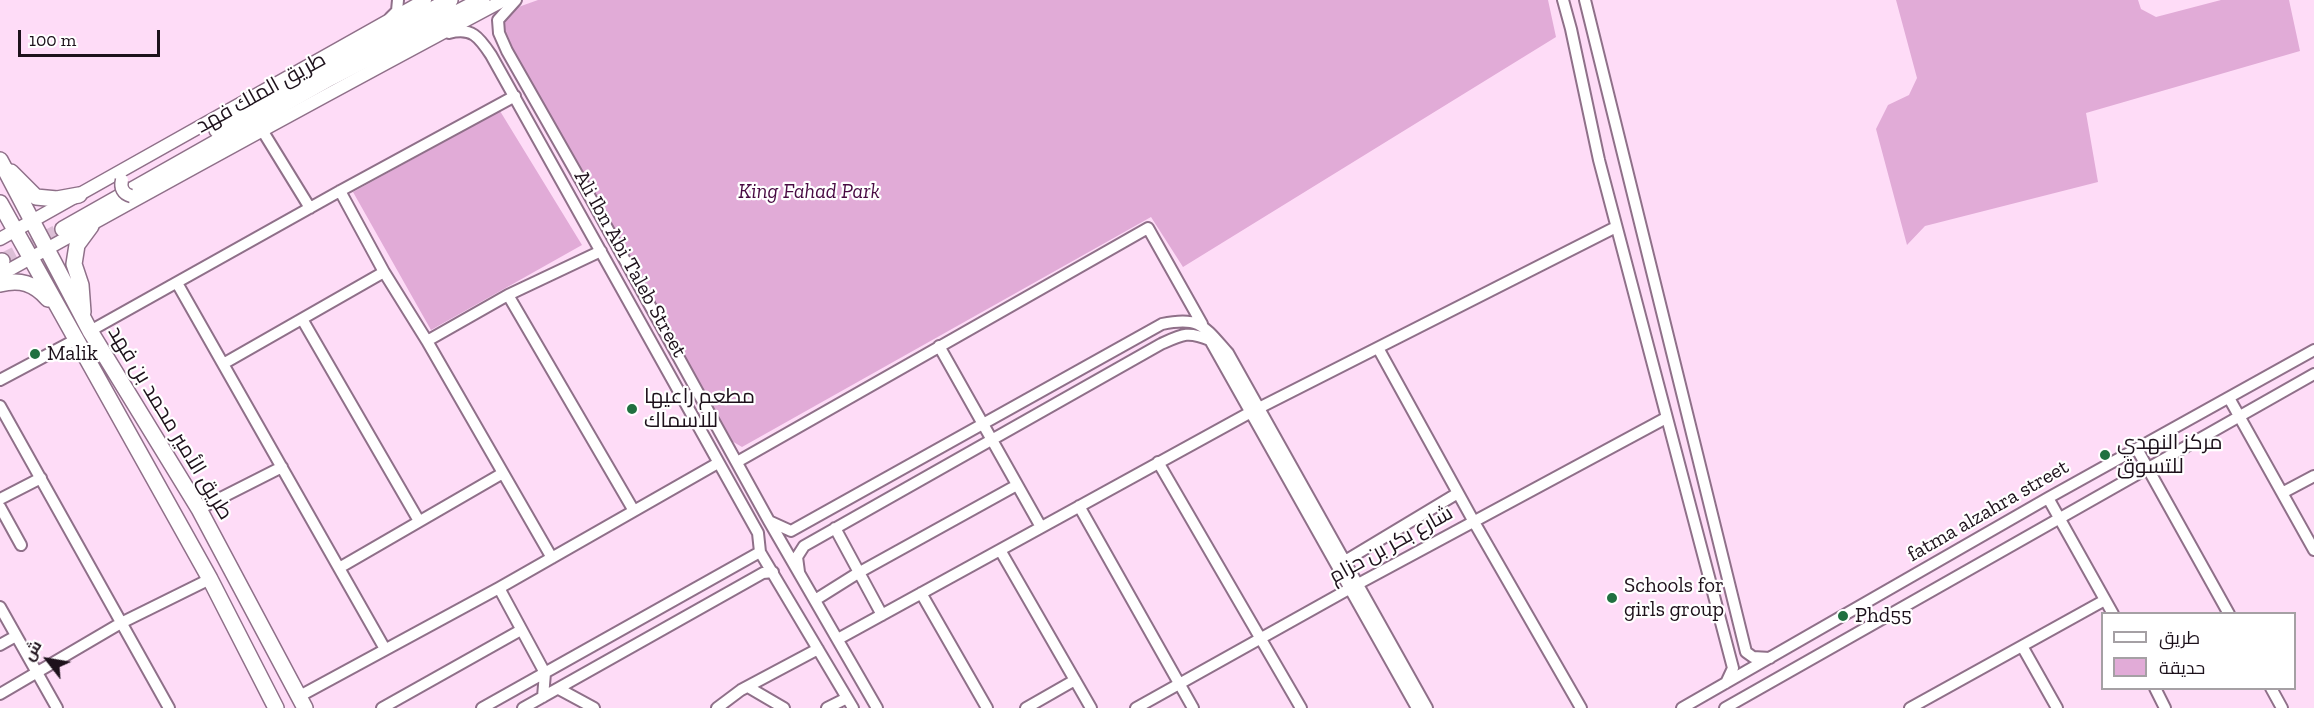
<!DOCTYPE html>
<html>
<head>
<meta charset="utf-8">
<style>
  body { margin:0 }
  #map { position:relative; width:2314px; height:708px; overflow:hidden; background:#fedcf7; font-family:"Zilla Slab",Cairo,serif }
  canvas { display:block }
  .legend { position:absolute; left:2101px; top:612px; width:195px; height:78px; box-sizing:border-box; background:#fff; border:2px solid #a5a0a4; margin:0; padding:8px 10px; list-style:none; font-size:18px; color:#1d111b }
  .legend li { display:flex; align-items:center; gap:12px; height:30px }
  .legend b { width:30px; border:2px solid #a5a0a4 }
  .north { position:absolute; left:18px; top:630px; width:60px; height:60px; -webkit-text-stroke:4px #fff; paint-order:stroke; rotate:301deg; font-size:16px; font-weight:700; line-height:24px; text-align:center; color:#1d111b }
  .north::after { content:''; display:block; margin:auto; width:21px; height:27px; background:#1d111b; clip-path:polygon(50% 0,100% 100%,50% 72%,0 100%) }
  .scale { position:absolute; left:18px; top:30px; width:142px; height:27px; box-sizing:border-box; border:3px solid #1d111b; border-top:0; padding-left:8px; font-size:18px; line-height:21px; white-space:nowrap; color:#1d111b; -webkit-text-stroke:4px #fff; paint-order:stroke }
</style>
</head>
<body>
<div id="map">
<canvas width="2314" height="708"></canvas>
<ul class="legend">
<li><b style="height:8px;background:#fff"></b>طريق</li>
<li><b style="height:16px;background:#e1abd7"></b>حديقة</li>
</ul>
<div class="north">ش</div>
<div class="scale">100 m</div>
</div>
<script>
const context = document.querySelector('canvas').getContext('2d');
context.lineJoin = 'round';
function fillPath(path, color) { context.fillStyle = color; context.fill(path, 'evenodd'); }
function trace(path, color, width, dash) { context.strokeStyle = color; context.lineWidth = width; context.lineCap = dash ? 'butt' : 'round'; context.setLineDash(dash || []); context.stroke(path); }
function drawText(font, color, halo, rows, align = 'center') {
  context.font = font + ' "Zilla Slab",Cairo,serif'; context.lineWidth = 4.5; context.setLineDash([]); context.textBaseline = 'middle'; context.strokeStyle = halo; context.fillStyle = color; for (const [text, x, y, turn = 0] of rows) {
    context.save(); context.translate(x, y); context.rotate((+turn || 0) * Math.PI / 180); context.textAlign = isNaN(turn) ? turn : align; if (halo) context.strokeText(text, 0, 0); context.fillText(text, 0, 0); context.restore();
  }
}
fillPath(new Path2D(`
  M538,0H1548L1556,37L1183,267L1151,217L742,447L730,440L502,31V19L510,10Z
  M1896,0H2138L2141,9L2156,17L2221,0H2289L2300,51L2086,113L2098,182L1925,226L1907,245L1876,129L1888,105L1909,95L1917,78Z
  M500,111L582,245L431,330L353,192Z`), '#e1abd7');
trace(new Path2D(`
  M2,261L63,229`), '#dcbed6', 15, [15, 8]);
const minor = new Path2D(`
  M516,0L498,20L499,33L507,51L585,188L769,521L877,708
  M1563,0L1571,29L1599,160L1733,668L1726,683
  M1585,0L1746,652L1753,657L1770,658
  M390,18L397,11L398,0
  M449,33C472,27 479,37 491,55L758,533L760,552L853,708
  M262,130L310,208
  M340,191L384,272L427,341L552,558
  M177,283L385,649
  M508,295L634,511
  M302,319L419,521
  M90,331L340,191L515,96
  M427,341L508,295L601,251
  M939,346L1041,527
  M1378,348L1474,522L1581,708
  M223,364L384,272
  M0,380L77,339
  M2229,398L2314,550
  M0,406L169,708
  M2137,449L2229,614
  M737,462L1148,228L1202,324
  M1158,462L1301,708
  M2282,493L2314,476
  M2048,498L2113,614
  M0,499L41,478
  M1079,506L1193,708
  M0,507L21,545
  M199,509L282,467
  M769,521L791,531L1162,324C1200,316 1204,326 1228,353L1427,708
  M835,528L882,615
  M1000,550L1091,708
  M1345,561L1458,493
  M339,568L503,473
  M799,572L797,557L804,546L1161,344C1183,334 1188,331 1210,340L1417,708
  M499,588L545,673L543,697
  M921,593L987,708
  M815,600L858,573L1017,485
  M0,607L57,708
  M838,639L1251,412L1616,227
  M0,645L16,636
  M2022,646L2057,708
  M748,687L784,708
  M2155,688L2165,708
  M2271,688L2282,708
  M559,689L594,708
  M0,694L121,623L210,579
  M298,697L499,588L718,463
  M382,708L521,630
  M482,708L760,552
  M523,708L763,573L773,572
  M717,708L741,690L818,649
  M827,708L847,698
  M1026,708L1075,680
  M1136,708L1358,584L1666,418
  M1682,708L2048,498L2314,350
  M1725,708L2314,374
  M1910,708L2105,600`);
const major = new Path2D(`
  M0,239L425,0
  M0,275C167,182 335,90 504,0`);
const highway = new Path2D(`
  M217,130L324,68L450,0
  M0,160L90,331L199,509L305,708
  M11,172L36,197L57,199L79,195
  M0,203L210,579L276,708
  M63,229L330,78L482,0
  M0,263L2,261
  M0,284C20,279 34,283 48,299
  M83,312L81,285L74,264L77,245L91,226`);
trace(minor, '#8f7089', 14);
trace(major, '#8f7089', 15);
trace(highway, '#8f7089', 18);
trace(minor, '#fff', 10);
trace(major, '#fff', 12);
trace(highway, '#fff', 15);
const majorBridge = new Path2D(`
  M122,180C120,188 123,194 131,196`);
trace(majorBridge, '#8f7089', 15, []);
trace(majorBridge, '#fff', 12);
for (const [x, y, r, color] of [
  [35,354,6,"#207040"],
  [632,409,6,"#207040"],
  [2105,455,6,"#207040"],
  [1612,598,6,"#207040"],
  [1843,616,6,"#207040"]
]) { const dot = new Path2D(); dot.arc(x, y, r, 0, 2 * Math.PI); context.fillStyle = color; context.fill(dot); trace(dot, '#fff', 2); }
drawText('21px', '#1d111b', '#fff', [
  ["طريق الملك فهد",261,93,-29],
  ["Ali Ibn Abi Taleb Street",630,264,61],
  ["طريق الأمير محمد بن فهد",170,423,59],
  ["fatma alzahra street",1988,511,-30],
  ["شارع بكر بن حزام",1391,545,-29]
]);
drawText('italic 21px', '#490b43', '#fff', [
  ["King Fahad Park",809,192]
]);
drawText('21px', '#1d111b', '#fff', [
  ["Malik",47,354],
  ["مطعم راعيها",644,397],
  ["للاسماك",644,421],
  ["مركز النهدي",2117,443],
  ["للتسوق",2117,467],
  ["Schools for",1624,586],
  ["girls group",1624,610],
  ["Phd55",1855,616]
], 'left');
</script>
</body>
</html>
